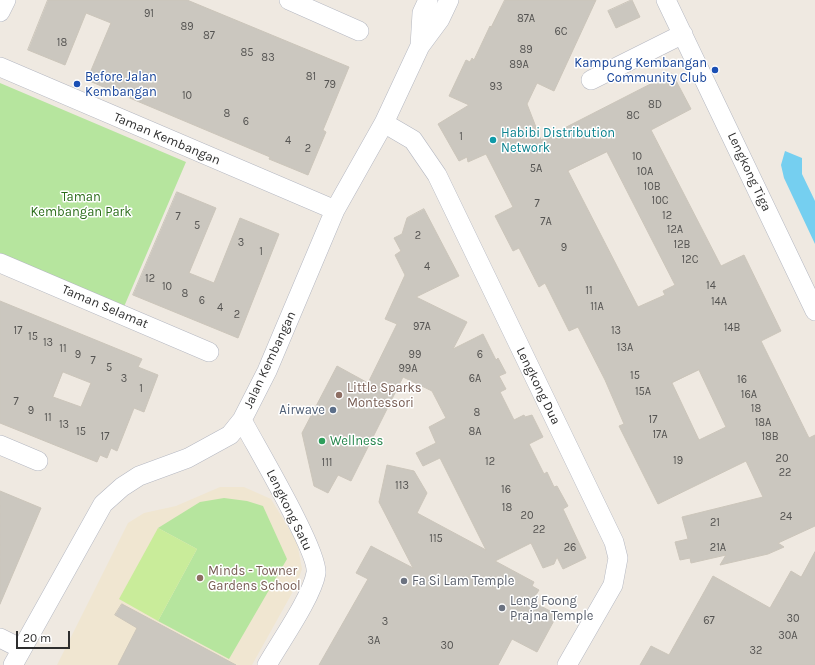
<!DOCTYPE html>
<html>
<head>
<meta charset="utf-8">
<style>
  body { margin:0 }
  #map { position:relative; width:815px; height:665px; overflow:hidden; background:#efe9e1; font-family:Karla,sans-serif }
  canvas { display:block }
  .scale { position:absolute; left:16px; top:631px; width:54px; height:18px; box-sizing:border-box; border:2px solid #2e2e2e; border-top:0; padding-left:5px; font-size:12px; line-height:14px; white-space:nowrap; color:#2e2e2e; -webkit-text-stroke:3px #fff; paint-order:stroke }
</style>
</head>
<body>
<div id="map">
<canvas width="815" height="665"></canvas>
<div class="scale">20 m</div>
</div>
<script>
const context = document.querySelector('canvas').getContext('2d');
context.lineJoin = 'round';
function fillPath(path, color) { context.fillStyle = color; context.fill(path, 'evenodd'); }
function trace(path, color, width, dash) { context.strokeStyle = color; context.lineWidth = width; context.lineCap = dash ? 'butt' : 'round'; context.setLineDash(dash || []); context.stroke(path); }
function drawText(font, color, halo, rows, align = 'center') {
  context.font = font + ' Karla,sans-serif'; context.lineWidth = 3; context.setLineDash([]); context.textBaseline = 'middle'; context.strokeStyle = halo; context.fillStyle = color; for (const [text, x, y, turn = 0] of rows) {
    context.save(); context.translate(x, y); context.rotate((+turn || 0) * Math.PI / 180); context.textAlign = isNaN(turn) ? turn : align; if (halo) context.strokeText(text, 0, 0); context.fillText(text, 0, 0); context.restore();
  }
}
fillPath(new Path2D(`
  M220,487H244L271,499L297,542L302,569L296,586L252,665H57L128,523L144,513L176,506Z`), '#f0e6d1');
fillPath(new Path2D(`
  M0,83L186,162L123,309L0,256Z
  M224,498L247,501L263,506L287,559L229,659L158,621L197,549L158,528L200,502Z`), '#b6e59e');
fillPath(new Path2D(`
  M158,528L197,549L158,621L119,599Z`), '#c9ec9a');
fillPath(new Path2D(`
  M785,151L802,158V174L815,201V244L784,178L781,165Z`), '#75cff0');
const building = new Path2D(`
  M48,0H187L349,67L323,130L326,132L308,175L269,159L270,157L87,80L111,23L86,13L65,65L28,50Z
  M505,0H596L554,91L537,83L527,104L541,140L672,73L691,109L651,130L721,266L744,255L781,331L761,341L809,438L815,435V526L778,543L784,547L768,554L720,565L726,555L691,563L690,558L680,560L675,542L688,539L682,517L763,497L746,461L658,504L619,426L624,424L605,380L578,327L569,331L545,283L539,287L519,248L513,251L495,216L513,207L486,154L468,162L467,157L459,161L438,124L469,105L449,96L466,60L470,62L472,58L474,60L490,26L491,27ZM607,152L675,285L663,291L665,295L638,307L568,171ZM699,370L726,427L699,440L672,383Z
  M632,0L640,17L616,28L608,11Z
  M177,192L216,208L189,273L214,283L240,218L279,234L238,338L133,295Z
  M424,209L459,276L416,297L467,322L453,349L483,334L496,360L498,358L506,373L499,376L506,389L500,392L514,420L524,415L525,417L532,415L543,437L529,444L544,474L547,472L554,487L557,486L568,506L563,509L586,558L563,569L557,557L554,564L543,568L531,543L495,561L534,582L532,586L539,590L532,601L557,615L537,652L512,639L498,665H319L368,579L356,573L371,546L413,568L379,502L387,465L414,471L427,493L417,513L486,550L440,458L423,466L416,453L436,443L429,427L446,418L432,391L403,377L351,481L338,475L328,493L314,486L302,433L337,366L368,383L397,324L385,319L405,275L395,255L401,251L394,238L402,234L407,218Z
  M0,301L142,359L138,367L158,375L144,412L134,408L117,451L111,448L107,458L100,455L97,462L0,423ZM63,372L91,383L81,407L53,397Z
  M0,491L41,508L0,604Z
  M815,552V665H640L651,646L669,655L713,576L770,608L791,571L801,577Z
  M122,604L236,665H118L137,628L115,615Z`);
fillPath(building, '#cbc7bf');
trace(building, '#cbc5ba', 1);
const minor = new Path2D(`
  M289,0L359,31
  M666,0L815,311
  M0,12L6,0
  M420,46L422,13L428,0
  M0,67L335,210
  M591,80L683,34
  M384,123L413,140L437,175L614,542L618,558L613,585L567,665
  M0,263L209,352
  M242,420C255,445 319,552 316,573C312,597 280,642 267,665
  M0,445L38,461
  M0,638L22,649
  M13,665L103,504L122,487L139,476L188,458L230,435L242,420L267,371L335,210L384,123L420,46L440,19L449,0`);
trace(minor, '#b4b7c1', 20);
trace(minor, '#fff', 19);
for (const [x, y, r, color] of [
  [715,70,4,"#1a4fb4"],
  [77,84,4,"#1a4fb4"],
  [493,140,4,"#0f9aa8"],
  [339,395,4,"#8d6e63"],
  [333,410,4,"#5c6f8a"],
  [322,441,4,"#2e9e5b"],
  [200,578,4,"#8d6e63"],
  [404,581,4,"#6b7280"],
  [502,608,4,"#6b7280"]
]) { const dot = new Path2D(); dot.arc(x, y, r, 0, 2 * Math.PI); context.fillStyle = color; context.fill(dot); trace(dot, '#fff', 1.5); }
drawText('11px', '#555452', null, [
  ["91",149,14],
  ["87A",526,19],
  ["89",187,27],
  ["6C",561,32],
  ["87",209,36],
  ["18",62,43],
  ["89",526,50],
  ["85",247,53],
  ["83",268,58],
  ["89A",519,65],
  ["81",311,77],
  ["79",330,85],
  ["93",496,87],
  ["10",187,96],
  ["8D",655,105],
  ["8",227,114],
  ["8C",633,116],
  ["6",246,122],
  ["1",461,137],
  ["4",288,141],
  ["2",308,149],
  ["10",637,157],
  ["5A",536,169],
  ["10A",645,172],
  ["10B",652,187],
  ["10C",660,201],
  ["7",537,204],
  ["12",667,216],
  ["7",178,217],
  ["7A",546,222],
  ["5",197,226],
  ["12A",675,230],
  ["2",418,236],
  ["3",241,243],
  ["12B",682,245],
  ["9",564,248],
  ["1",261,252],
  ["12C",690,260],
  ["4",427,267],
  ["12",150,279],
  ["14",711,286],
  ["10",167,287],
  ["11",589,291],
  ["8",185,294],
  ["6",202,301],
  ["14A",719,302],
  ["11A",597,307],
  ["4",220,308],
  ["2",237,315],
  ["97A",422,327],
  ["14B",732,328],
  ["17",18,331],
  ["13",616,331],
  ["15",33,337],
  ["13",48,343],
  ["13A",625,348],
  ["11",63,349],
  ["9",78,355],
  ["99",415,355],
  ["6",480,355],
  ["7",93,361],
  ["5",109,368],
  ["99A",408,369],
  ["15",635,376],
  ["3",124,379],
  ["6A",475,379],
  ["16",742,380],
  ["1",141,389],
  ["15A",643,392],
  ["16A",749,395],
  ["7",16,402],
  ["18",756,409],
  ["9",31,411],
  ["8",477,413],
  ["11",48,418],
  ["17",653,420],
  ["18A",763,423],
  ["13",64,425],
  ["15",81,432],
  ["8A",475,432],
  ["17A",660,435],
  ["17",105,437],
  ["18B",770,437],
  ["20",782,459],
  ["19",678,461],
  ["12",490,462],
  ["111",327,463],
  ["22",785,473],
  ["113",402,486],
  ["16",506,490],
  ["18",507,508],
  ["20",527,516],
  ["24",786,517],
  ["21",715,523],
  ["22",539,530],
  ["115",436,539],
  ["26",570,548],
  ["21A",718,548],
  ["30",793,619],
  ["67",709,621],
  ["3",385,622],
  ["30A",788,636],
  ["3A",374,641],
  ["30",447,646],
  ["32",756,651]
]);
drawText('13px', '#164399', '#fff', [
  ["Kampung Kembangan",707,63],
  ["Community Club",707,78],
  ["Before Jalan",85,77,"left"],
  ["Kembangan",85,92,"left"]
], 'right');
drawText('13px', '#0d838f', '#fff', [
  ["Habibi Distribution",501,133],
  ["Network",501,148]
], 'left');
drawText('13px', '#2e2e2e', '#fff', [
  ["Taman Kembangan",167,139,23],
  ["Lengkong Tiga",749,172,65],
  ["Taman Selamat",105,307,23],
  ["Jalan Kembangan",270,360,-65],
  ["Lengkong Dua",538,386,64],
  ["Lengkong Satu",289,510,64]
]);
drawText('13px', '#2c6e1b', '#fff', [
  ["Taman",81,197],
  ["Kembangan Park",81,212]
]);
drawText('13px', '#785e54', '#fff', [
  ["Little Sparks",347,388],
  ["Montessori",347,403],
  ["Minds - Towner",208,571],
  ["Gardens School",208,586]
], 'left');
drawText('13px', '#4e5e75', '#fff', [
  ["Airwave",325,410]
], 'right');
drawText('13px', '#27864d', '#fff', [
  ["Wellness",330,441]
], 'left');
drawText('13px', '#5b616d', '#fff', [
  ["Fa Si Lam Temple",412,581],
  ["Leng Foong",510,601],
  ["Prajna Temple",510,616]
], 'left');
</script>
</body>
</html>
